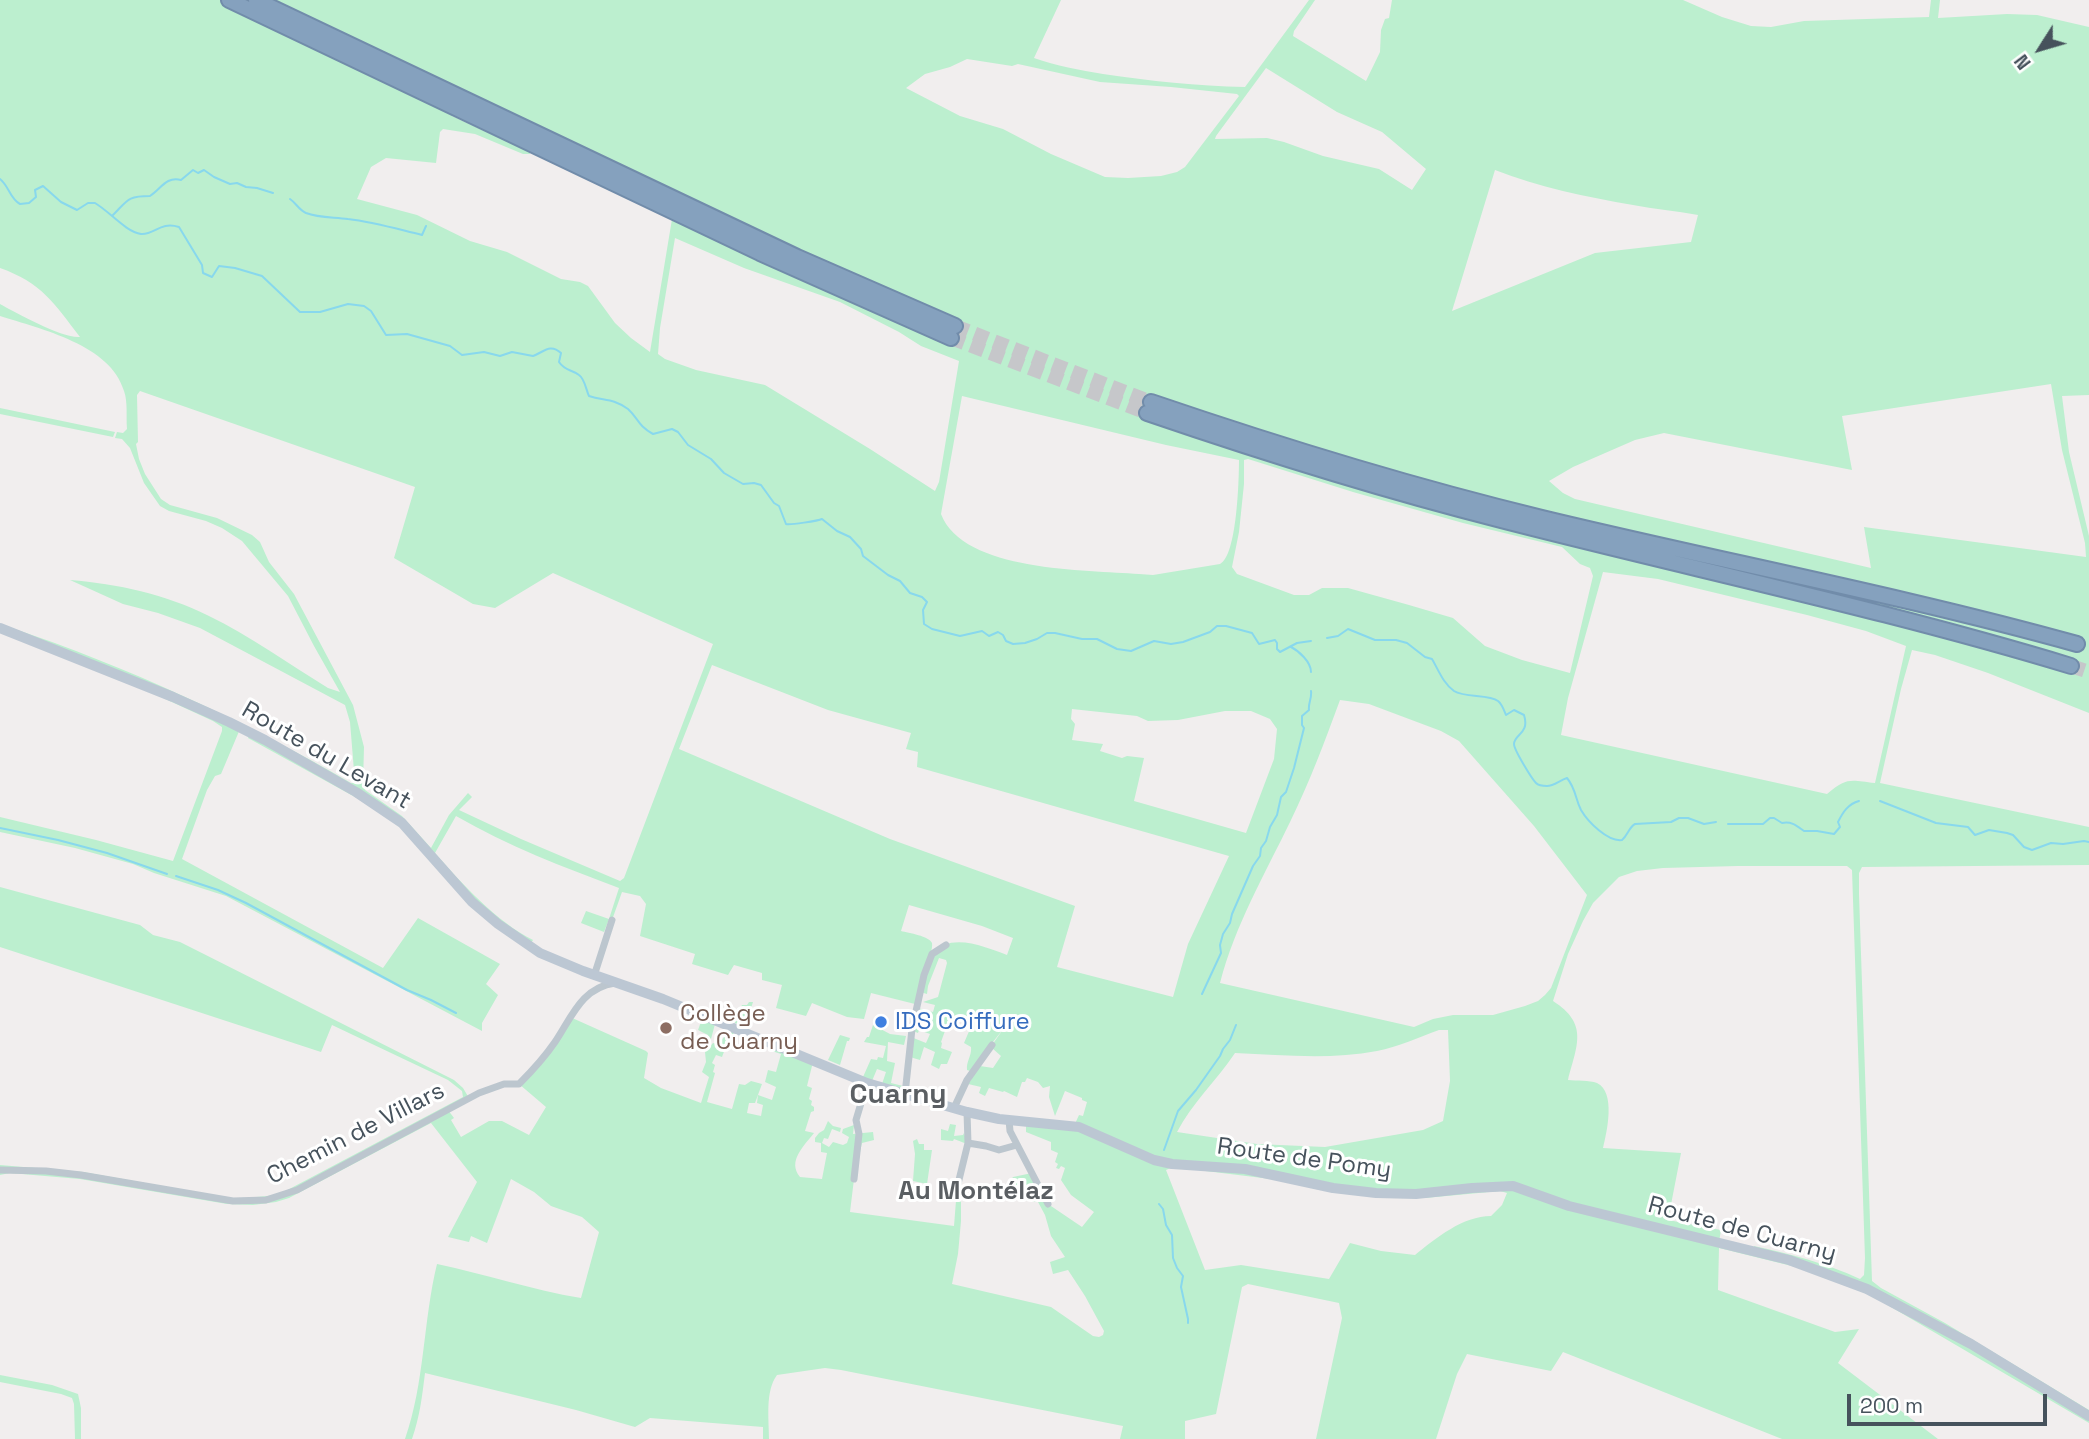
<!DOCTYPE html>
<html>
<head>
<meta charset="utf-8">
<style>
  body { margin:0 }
  #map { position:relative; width:2089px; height:1439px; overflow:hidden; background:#f1eeee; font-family:"Space Grotesk",sans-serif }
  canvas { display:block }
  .north { position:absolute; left:2005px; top:14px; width:70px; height:70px; -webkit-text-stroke:5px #fff; paint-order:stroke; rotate:233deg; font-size:19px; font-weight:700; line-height:28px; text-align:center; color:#46525c }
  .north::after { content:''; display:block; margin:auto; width:24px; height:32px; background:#46525c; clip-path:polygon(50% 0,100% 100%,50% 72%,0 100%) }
  .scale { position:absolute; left:1847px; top:1394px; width:200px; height:32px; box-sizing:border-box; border:4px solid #46525c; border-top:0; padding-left:9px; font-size:21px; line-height:24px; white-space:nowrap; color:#46525c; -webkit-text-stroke:5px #fff; paint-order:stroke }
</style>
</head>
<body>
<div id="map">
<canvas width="2089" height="1439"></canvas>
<div class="north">N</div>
<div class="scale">200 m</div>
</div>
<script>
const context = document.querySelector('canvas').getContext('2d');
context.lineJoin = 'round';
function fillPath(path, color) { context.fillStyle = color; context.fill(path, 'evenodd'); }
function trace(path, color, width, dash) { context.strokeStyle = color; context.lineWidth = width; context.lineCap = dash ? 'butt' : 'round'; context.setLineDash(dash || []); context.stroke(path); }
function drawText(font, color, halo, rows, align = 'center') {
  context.font = font + ' "Space Grotesk",sans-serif'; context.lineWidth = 6; context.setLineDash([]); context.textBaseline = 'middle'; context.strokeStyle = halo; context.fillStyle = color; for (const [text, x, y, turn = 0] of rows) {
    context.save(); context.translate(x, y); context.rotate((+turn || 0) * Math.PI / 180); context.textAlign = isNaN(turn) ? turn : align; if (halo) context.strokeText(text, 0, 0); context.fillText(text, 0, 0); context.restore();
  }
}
fillPath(new Path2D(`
  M0,0H1061L1034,58C1056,66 1080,70 1103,74C1150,81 1197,86 1245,87L1309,0H1315L1294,31L1293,36L1366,81L1380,52L1381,30L1385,19L1389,18L1392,0H1683L1722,17L1751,26L1771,27L1804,21L1929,17L1931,0H1940L1938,18L2007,14L2037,15L2089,27V395L2062,396L2069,452L2089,536V713L1988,673L1935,655L1912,650L1901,689L1880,783L2089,827V865L1862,867L1859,873V894L1872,1281L1881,1288L1945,1323L2089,1410V1423L1874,1297L1812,1271L1719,1248L1718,1290L1835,1332L1859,1329L1838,1363L1938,1439H1782L1563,1352L1551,1371L1467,1354L1457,1374L1436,1439H1316L1342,1318L1339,1303L1248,1284L1242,1287L1216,1414L1185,1421V1439H1120L1123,1426L841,1370L825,1368L777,1375C765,1391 769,1419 769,1439H763V1427L650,1418L635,1427L576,1410L425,1373C422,1397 420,1416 412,1439H405C425,1382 423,1321 437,1264C485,1274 532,1290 581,1298L599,1232L582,1217L551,1206L534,1192L511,1179L487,1243L471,1236L469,1242L448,1237L477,1182L431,1123L289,1198L276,1202L253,1205L227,1204L80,1179L10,1173L0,1175V1165L83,1172L234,1199L278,1195L463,1097L462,1091L448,1080L332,1025L321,1052L0,947V887L140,925L153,935L180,942L454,1080L463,1088L469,1098L448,1110L454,1118L451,1120L461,1137L489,1121H502L529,1135L546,1107L519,1084L535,1068L570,1017L646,1051L648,1053L644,1078L661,1088L701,1103L709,1077L702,1072L706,1062L705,1052L713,1043L718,1044L727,1034L723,1029L734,1032L729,1049H725L722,1057L716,1055L712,1063L715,1065L713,1072L715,1073L707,1102L732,1109L739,1084L745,1085L751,1081L762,1084L755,1103H749L747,1113L761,1116L763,1105L757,1103L758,1095L772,1100L776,1087L765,1082L768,1070L776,1072L781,1054L772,1051L774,1047L813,1062L807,1086L812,1088L809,1099L812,1101L811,1105L814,1107V1111L811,1112L805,1131L814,1133C804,1146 787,1161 800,1177L822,1179L827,1153L821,1152V1143L815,1142V1138L819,1133L824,1130L828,1121L833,1126L841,1128L840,1132L832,1129L828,1139L824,1138L822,1143L829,1147L833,1142L843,1145L847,1143L849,1137L842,1133L843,1129L854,1125L853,1134L873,1132L874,1140L862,1143L854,1179L850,1212L954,1226L957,1188L961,1189V1221L958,1254L952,1284L1051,1307L1093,1336L1099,1337L1103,1335L1104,1331L1085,1296L1068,1270L1053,1274L1050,1262L1065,1257L1051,1236L1045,1215L1038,1202L1011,1198V1180L1013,1177L1032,1173L1048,1204L1082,1227L1094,1212L1071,1195L1061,1180L1065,1168L1061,1166L1059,1169L1056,1168L1058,1164L1055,1162L1058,1153L1051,1150V1142L1026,1132V1121L1074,1126L1079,1115L1083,1116L1087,1102L1082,1100V1098L1065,1091L1055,1116L1049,1097L1050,1086L1043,1088L1038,1082L1027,1078L1025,1082H1022L1017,1097L1004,1091L1003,1092L989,1088L985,1096L979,1093L981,1087L968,1084L980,1066L993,1068L1001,1056L992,1048V1045L1004,1028L970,1071L967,1070C966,1061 972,1056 971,1047L964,1043L970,1029L963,1026L964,1021L950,1017L941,1042L942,1043L941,1048L952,1052L947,1064H941L939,1069L931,1065L935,1052L924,1047L920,1060L910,1057L911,1037L926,1043L930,1034L919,1030L918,1033L913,1031L918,1008L933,1012L935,1005L923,1002L938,997L947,963L946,960L939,958L928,986L927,994L920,992C923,982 927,961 933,954C950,931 987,948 1007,955L1013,938L982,926L909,905L901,931C909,933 929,936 932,943C934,951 918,994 915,1004L871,993L864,1019L847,1017L812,1003L806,1016L776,1008L782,985L762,980V973L734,965L728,975L692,964L695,954L640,936L646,904L640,896L622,892L612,920L609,919L604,932L581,923L586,911L609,919L619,888C563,867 508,846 456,816L435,853C460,882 498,923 533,940L531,943L496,926L402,823L248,738L250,733L240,729L221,774L215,776L207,790L182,859L383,968L418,918L500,964L486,984L498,995L482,1023V1031L226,896L154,873L133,864L75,848L0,832V817L96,840L173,861L222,731V727L213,721L9,627C128,667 243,720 351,783H355L350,722L345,705L200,628L158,613L123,604L70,580C118,584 165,594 209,616C250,636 289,664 328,688L340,692L314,646L288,596L242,541L222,528L206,521L169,511L160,506L144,483L130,448L122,439L115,438L117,432L123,433L127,429C126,417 128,402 124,391C111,345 41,329 0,316V304C16,313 64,339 80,337C54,303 42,283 0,268ZM967,59L1012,66L1018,64L1100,82L1171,87L1237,94L1239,96L1185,167L1177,172L1161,176L1128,178L1105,177L1051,154L1003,129L960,116L906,88L925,74L950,67ZM1266,68L1337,112L1382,132L1426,169L1412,190L1379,169L1323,156L1284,142L1267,138L1215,139L1216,136ZM454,111L673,213L650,352L631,338L615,323L588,286L580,282L561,279L507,252L470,241L417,215L357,199L371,167L386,158L436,163L440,132L443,129L475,134L523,154H530V152L452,116ZM1495,170C1538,187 1587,197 1633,205C1654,209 1676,211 1698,215L1691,242L1595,253L1452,311ZM675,238L744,268L840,302L899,332L921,346L959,361L939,482L935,491L870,449L765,385L696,370L665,359L658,354L660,328ZM2051,384L2062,450L2085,543L2086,557L1864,527L1871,568L1575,499L1563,493L1549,481L1573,467L1635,440L1664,433L1852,470L1842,416ZM140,391L415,487L394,558L473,604L495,608L553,573L713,644L624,878L620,881L521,839L459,810L472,797L468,793L449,815L431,848L402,816L365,790L363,784L364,747L353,705L294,594L269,562L260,542L252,535L217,518L170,505L161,499L145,474L139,459L136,444L138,442L137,395ZM962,396L1166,445L1239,460C1239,480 1237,556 1220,564L1153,575L1139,574C1087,570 963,572 941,514ZM1248,459L1353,492L1463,523L1562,547L1580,564L1590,568L1593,576L1570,673L1522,660L1485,646L1453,618L1409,605L1348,588H1322L1309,595H1294L1237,574L1232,567L1239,532L1244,484V460ZM1603,572L1658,579L1807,615L1866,631L1906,646L1875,783C1850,780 1847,777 1827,794L1561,735L1568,698ZM712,665L828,710L911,733L906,749L918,752L917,767L1229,856L1188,944L1173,997L1057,967L1075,906L890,839L679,749ZM1340,700L1369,704L1441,731L1459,741L1534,826L1587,895L1551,988L1545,995L1538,1001L1525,1006L1493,1015H1453L1433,1019L1414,1027L1220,983C1235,925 1265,874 1291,820C1310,781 1325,741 1340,700ZM1072,709L1137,716L1148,721L1178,720L1225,711H1251L1270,719L1277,729L1274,759L1246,833L1134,801L1144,758L1127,756L1122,758L1100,751L1103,744L1072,740L1075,724L1071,719ZM1738,866H1847L1852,870L1865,1258L1864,1275L1860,1279C1826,1263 1790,1254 1754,1246L1753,1250L1719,1242L1721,1230L1668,1220L1681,1153L1603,1148C1607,1132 1616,1092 1597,1083C1589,1080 1577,1081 1568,1080C1577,1045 1589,1024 1553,1001L1568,954L1583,921L1593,903L1619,877L1637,871L1663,868ZM1439,1030H1448L1450,1081L1443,1121L1423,1130L1325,1147L1257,1144L1177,1132C1192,1103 1217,1080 1235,1053C1282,1055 1330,1060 1377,1051C1398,1047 1419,1037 1439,1030ZM1173,1167L1425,1198L1500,1191L1507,1193L1502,1205L1491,1216C1463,1216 1436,1238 1415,1255L1381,1251L1350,1243L1329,1279L1241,1265L1205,1270L1166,1170Z
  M0,408L115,432L113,437L0,414Z
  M749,1002H753L746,1024L749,1025L747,1030L735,1023L734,1021L742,1005H747Z
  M702,1019L715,1024L711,1039L706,1045L708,1035L698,1030Z
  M873,1025L890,1034L906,1036L904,1045L888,1042L887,1061L895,1063L891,1083L903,1086L902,1089L882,1084L886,1072L877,1069L872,1081L863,1077L871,1059L877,1060L878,1057L883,1058L886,1046L864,1042L867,1037H869Z
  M840,1035L850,1038L849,1041H847L840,1065L828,1060Z
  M950,1124L956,1125L954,1136L963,1135L964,1133L967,1144L954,1139L953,1141L941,1140V1129L948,1131Z
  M917,1139L919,1144H924V1150H932L927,1184L913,1181L915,1154L913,1141Z
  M0,1375L52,1385L78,1394L81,1408V1439H75L74,1404L72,1398L61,1394L0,1382Z`), '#bcefcf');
trace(new Path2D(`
  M0,179C9,186 10,199 20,204L29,203L36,197L35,190L43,186L61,202L77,210L88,203H95C109,211 126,232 141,234C155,235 160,221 179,227L202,265L203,273L212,277L219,266L235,268L262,276L300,312H320L348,304L364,306L371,311L386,335L407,334L450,346L462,355L484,352L500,356L512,352L533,356C544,352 550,343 561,353L559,362C565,371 571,369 579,375C585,379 586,390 589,396C604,401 613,398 628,409C638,418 638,426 653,434L672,429L678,432L688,445L711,459L724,473L743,484L754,483L761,485L774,503L779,506L786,524C790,525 818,521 822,519L837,531L850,537L861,549L863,556L888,575L900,581L910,593L922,597L927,602L923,610L924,624L932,629L960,636L982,631L989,636L998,632L1003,635L1006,641L1013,644L1025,643L1037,639L1047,633H1055L1082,639H1097L1117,649L1131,651L1154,641L1171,644L1183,642L1210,632L1217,626H1226L1252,633L1259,644L1275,640L1277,643V649L1280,652L1297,643L1311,641
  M290,199C296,203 299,210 306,213C319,218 334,217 348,219C374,222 397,229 422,235L426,226
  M113,215C128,200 127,196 150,196C161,189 166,176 181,180L193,170L198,173L204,170L214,177L230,184L237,183L246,187L257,188L273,193
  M1327,638L1338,636L1348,629L1375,640H1396L1407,643L1425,657L1432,659C1439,671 1443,683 1454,691C1465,698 1489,694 1498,701C1502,704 1504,710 1506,715L1514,710L1524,715C1530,734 1514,734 1514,744C1514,750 1532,779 1536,783C1538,785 1544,786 1547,786C1554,786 1560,780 1567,778C1576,789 1575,798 1581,810C1588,822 1608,842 1622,840C1628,835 1629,827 1635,824L1671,822L1679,818H1688L1704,824L1716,822
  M1291,647C1299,651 1311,662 1311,672
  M1880,801L1936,823L1968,827L1975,835L1989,830L2007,833L2013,835L2024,847L2032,850L2051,843L2063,844L2084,841L2089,842
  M1728,824H1763L1770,818H1774L1782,823C1792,821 1797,826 1804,831H1817L1834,834L1840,827L1838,822C1843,812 1848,804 1859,801
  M0,828L58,840L107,853L167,874
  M176,876L218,890L246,903L407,990L431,1000L456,1013
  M1202,994L1221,953L1220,945L1223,934L1230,923L1232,914L1253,866L1260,856L1261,848L1266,841L1270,827L1277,815L1281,797L1286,792L1294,768L1304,728L1302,725V716L1309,710C1308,703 1312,699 1311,691
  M1164,1150L1178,1111L1196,1090L1220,1056L1223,1049L1230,1040L1236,1025
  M1159,1204L1163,1209L1166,1225L1172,1235L1173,1258L1177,1268L1183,1276L1181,1287L1188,1319V1323`), '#88d8ed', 2);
trace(new Path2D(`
  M955,326L1151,402
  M951,338L1147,413
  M2071,666L2089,672`), '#c6c7ca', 14, [14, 7]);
const highway = new Path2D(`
  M229,0L760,253L951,338
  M256,0L797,257L955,326
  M1151,402C1280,446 1410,486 1542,518C1720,561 1901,595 2077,644
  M1147,413C1264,453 1382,490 1501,520C1691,569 1883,609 2071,666`);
trace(highway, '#718caa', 18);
trace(new Path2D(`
  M594,976L612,920
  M905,1094L912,1029L924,975L932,954L946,945
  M954,1108L967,1080L992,1045
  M967,1112L968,1143L986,1146L999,1150L1017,1145
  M1009,1120L1010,1131L1048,1204
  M0,1170L46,1171L81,1175L233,1201L266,1200L297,1190L479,1093L504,1084H519C532,1071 544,1058 555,1042C572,1017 581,988 615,983
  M854,1179L859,1134L856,1120L867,1083
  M957,1188L968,1143`), '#bcc6ce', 7);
trace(new Path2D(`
  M0,628L173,697L229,722L265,740L356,792L402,823L472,902L498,924L540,953L583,971L663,999L867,1083L967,1112L999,1119L1079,1127L1154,1160L1172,1164L1245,1169L1333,1188L1376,1193L1416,1194L1472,1188L1513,1186L1569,1206L1789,1260L1867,1289L1971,1344L2089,1416`), '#bcc7d3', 10);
trace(highway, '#85a1be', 14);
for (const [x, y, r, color] of [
  [881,1022,7,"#3f7fe0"],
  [666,1028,7,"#8d6e63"]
]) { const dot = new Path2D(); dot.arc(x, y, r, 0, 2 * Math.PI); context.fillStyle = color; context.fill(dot); trace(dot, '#fff', 2.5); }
drawText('24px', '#46525c', '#fff', [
  ["Route du Levant",326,756,30],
  ["Chemin de Villars",356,1134,-27],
  ["Route de Pomy",1304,1159,8],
  ["Route de Cuarny",1742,1230,15]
]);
drawText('24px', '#785e54', '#fff', [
  ["Collège",680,1014],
  ["de Cuarny",680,1042]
], 'left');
drawText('24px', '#366cbe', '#fff', [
  ["IDS Coiffure",895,1022]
], 'left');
drawText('bold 26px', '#5b5f63', '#fff', [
  ["Au Montélaz",976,1192]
]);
drawText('bold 28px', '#5b5f63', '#fff', [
  ["Cuarny",898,1095]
]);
</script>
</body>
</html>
